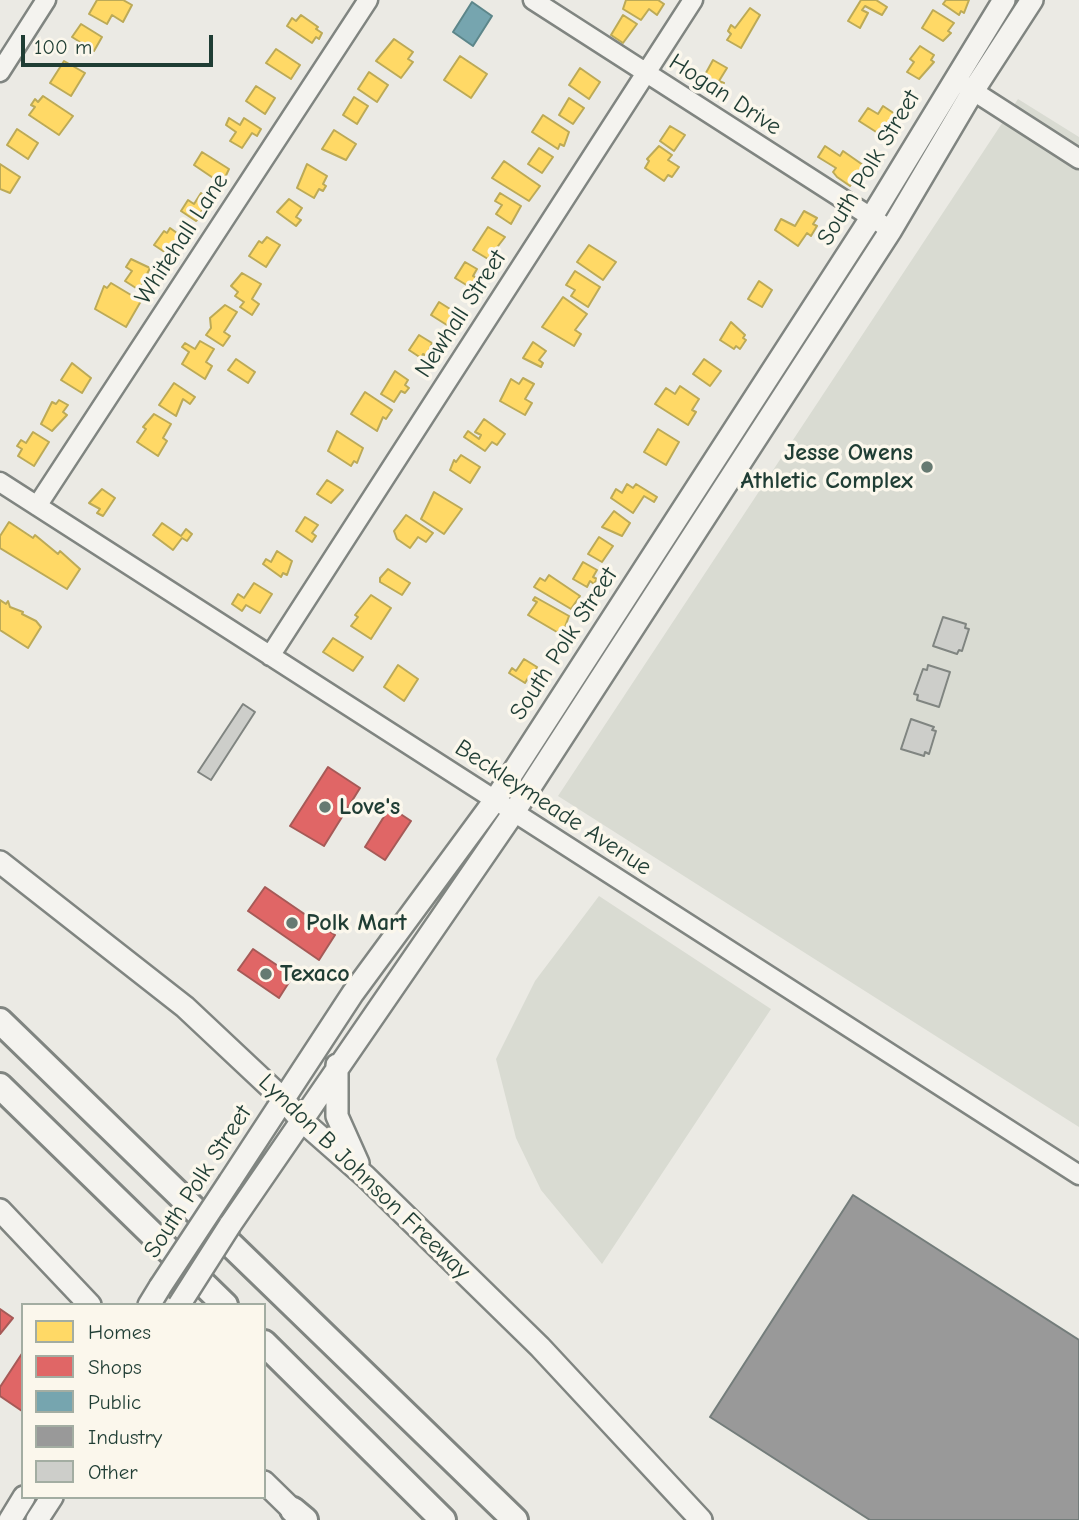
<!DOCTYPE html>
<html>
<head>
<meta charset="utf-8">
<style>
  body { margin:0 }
  #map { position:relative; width:1079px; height:1520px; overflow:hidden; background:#ebeae4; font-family:"Comic Neue",sans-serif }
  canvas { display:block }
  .legend { position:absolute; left:21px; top:1303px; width:245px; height:196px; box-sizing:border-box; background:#fbf7ec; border:2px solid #a3ada2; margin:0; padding:9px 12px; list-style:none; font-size:21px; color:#1f3d34 }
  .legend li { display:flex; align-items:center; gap:14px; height:35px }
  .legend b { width:35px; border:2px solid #a3ada2 }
  .scale { position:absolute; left:21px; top:35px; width:192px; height:32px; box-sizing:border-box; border:4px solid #1f3d34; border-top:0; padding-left:9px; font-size:21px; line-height:24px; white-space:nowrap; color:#1f3d34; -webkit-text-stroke:5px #fbf7ec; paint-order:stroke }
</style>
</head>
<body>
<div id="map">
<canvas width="1079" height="1520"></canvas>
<ul class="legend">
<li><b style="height:19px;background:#ffd966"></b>Homes</li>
<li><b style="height:19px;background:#e06666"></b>Shops</li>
<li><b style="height:19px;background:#76a5af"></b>Public</li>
<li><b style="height:19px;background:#999"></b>Industry</li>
<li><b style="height:19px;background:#cdceca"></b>Other</li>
</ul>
<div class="scale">100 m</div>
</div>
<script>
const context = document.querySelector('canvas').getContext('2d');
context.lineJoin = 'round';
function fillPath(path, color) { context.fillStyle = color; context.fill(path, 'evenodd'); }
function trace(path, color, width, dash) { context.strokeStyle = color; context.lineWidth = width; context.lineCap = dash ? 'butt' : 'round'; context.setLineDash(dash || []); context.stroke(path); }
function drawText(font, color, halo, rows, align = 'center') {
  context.font = font + ' "Comic Neue",sans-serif'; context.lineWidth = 7; context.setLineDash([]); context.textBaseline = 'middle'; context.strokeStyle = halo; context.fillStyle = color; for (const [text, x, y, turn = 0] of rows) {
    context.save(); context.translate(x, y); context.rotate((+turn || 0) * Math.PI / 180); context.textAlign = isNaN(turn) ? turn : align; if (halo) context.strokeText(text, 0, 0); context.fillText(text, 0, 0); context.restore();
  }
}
fillPath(new Path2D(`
  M1018,99L1079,137V1127L558,796Z
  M599,896L771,1009L602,1264L541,1190L516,1138L496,1059L535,981Z`), '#d9dbd2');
const homes = new Path2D(`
  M97,0H123L132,5L123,22L112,15L107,24L89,14Z
  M626,0H658L664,4L657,15L649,9L641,20L623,9Z
  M861,0H876L887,7L882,15L865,6L862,10L868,13L860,28L848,21Z
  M946,0H969L964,13L961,11L959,15L943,4Z
  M750,8L760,15L741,48L727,40L731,34L728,31L731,25L735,28Z
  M933,10L954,23L948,31L951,33L943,41L922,28Z
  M301,15L318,27L316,29L322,33L319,39L316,37L312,43L287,26L292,18L296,21Z
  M623,15L637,24L623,43L611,35Z
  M81,24L102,37L94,51L72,37Z
  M394,39L413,52L408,59L413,62L401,78L376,61Z
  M920,46L934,55L931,60L934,62L919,79L907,72L914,62L910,59Z
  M276,49L300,65L291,79L266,63Z
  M460,56L487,74L471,98L444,80Z
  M713,60L727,68L719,81L724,83L720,90L701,82Z
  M64,61L85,73L71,96L50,83Z
  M580,68L600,82L589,99L569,85Z
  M369,72L388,85L377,102L358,89Z
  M256,86L275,98L265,114L246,101Z
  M43,96L73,116L59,135L29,115L35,107L31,105L35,99L38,102Z
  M354,97L368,106L357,124L343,115Z
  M569,98L584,108L573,124L559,115Z
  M883,106L895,114L891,120L896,123L884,137L859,121L868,108L878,114Z
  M543,115L569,132L564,146L560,144L558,149L532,132Z
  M229,118L240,125L244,118L261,129L257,136L252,133L242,148L230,141L236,132L226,125Z
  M670,126L685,135L674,151L660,141Z
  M17,129L38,143L28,159L7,145Z
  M334,130L356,144L346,160L322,149Z
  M659,146L672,155L668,160L679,167L672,177L668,175L664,181L645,168L649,161L647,159Z
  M825,146L840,156L843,151L863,165L850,186L837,177L833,172L836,168L818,157Z
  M539,148L553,157L542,173L528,164Z
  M202,152L229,169L222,184L194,165Z
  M504,161L540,186L529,201L492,178Z
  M0,164L20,177L10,193L0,189Z
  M307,164L327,176L323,184L326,186L323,191L319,189L314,198L297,188Z
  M201,193L210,199L200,213L203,215L196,221L181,211L188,200L194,204Z
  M500,193L521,206L511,224L496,214L502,205L495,201Z
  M289,199L302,208L296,217L301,220L296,226L277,212Z
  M804,211L817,218L813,224L817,226L811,236L807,233L798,246L775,230L781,219L795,226Z
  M488,227L505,237L488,259L473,250Z
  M170,228L184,238L175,253L169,249L166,253L154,245L164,231L167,233Z
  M267,237L280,245L266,267L249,256L259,241L262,243Z
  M589,245L616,262L603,280L577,262Z
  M131,259L150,268L139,290L125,281L132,271L126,267Z
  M465,262L477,269L473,276L479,279L475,286L470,283L468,286L455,278Z
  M575,271L600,287L588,307L571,296L575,290L566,285Z
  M242,273L261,284L252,299L259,304L252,315L240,307L244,302L235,296L238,292L231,286Z
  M759,281L772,290L762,307L748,299Z
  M111,283L141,301L126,327L95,309L104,286L107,288Z
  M563,297L587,314L575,330L581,334L574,346L542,327Z
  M439,302L458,314L450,327L431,315Z
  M225,305L237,312L224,332L230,336L223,346L206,335L211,328L210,318Z
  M731,322L745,335L743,338L746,340L740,349L736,346L734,349L720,340Z
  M419,335L432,343L427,356L423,354L421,358L409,350Z
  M200,341L214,349L206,362L212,366L205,379L182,364L189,352L182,347L185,343L195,349Z
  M533,342L546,351L539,360L543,363L541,367L523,358Z
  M236,359L255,372L248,383L228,370Z
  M704,359L721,371L710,386L693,374Z
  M72,363L91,378L82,393L61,380Z
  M395,371L408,380L405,385L409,388L405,393L401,391L394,402L381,394Z
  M523,378L534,384L525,399L532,403L525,415L500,401L511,379L519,384Z
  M174,383L195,397L190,404L183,399L176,416L159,405Z
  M680,386L699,399L692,410L696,412L688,425L655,404L666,388L675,394Z
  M365,392L392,410L386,419L383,417L377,431L351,414Z
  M59,400L68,405L63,412L67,415L52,431L41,424L52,402L56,404Z
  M154,414L171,424L163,438L167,441L158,456L137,442L146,429L143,427Z
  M484,419L505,434L497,445L492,442L485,451L464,437L468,431L479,439L481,435L475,432Z
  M658,429L679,442L666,465L644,452Z
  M337,431L363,448L357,463L354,461L351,466L328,451Z
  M33,432L49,442L34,466L18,456L22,449L17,446L21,440L26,443Z
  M461,455L480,467L470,483L450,470L454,460L456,462Z
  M327,480L343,490L331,503L317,494Z
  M627,484L633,488L636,484L657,497L654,502L644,496L633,513L611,498L616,489L622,493Z
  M102,489L115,498L103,516L97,513L100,509L89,503Z
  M434,492L462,509L444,534L421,519Z
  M614,511L630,523L622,536L602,527Z
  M406,515L433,533L426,542L418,537L410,548L397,539L394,531Z
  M305,517L318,525L312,533L316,536L312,542L296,531Z
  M9,522L33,538L35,535L58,554L60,551L80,569L67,589L0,548V536Z
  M162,523L181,536L186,529L192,534L187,541L182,538L173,550L153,535Z
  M599,537L613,546L602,562L588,554Z
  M277,551L292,561L287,575L283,573L281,577L263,564L266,559L271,562Z
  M583,562L597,570L593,577L597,579L594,584L590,581L587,587L573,579Z
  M388,569L410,583L402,595L380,582V578Z
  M549,575L580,596L571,609L534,587L540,578L545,581Z
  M254,583L272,594L260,613L246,605L242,611L232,604L238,594L244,598Z
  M371,595L391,608L371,639L351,626L358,617L355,615Z
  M535,597L569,616L562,635L528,615L537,602L533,600Z
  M0,600L6,604L8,601L10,607L23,612L22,614L36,621L41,627L28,648L0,630Z
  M333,638L363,657L353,671L323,652Z
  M524,659L537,667L531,680L528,678L525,683L509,673L512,668L516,671Z
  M398,665L418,679L404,701L384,687Z`);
fillPath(homes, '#ffd966');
trace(homes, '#bcaa57', 2);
const shops = new Path2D(`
  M328,767L360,788L324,846L290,826Z
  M390,807L411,821L385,860L365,847Z
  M265,887L335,935L319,960L248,911Z
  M253,949L293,976L279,998L238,970Z
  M0,1309L13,1318L0,1334Z
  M23,1352V1410L22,1411L0,1396V1387Z`);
fillPath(shops, '#e06666');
trace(shops, '#a65a57', 2);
const public = new Path2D(`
  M472,2L492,16L473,46L453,32Z`);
fillPath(public, '#76a5af');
trace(public, '#5c868a', 2);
const industry = new Path2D(`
  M853,1195L1079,1340V1520H870L710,1417Z`);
fillPath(industry, '#999');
trace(industry, '#747d7b', 2);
const building = new Path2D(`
  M943,617L966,624L965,628L969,629L962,651L959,650L957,654L933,646Z
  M928,665L950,672L939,707L917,700L918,695L914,694L923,669L927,670Z
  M243,704L255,712L211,780L198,772Z
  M911,719L934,727L932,730L936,731L929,754L925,752L924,756L901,749Z`);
fillPath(building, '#cdceca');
trace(building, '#808581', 2);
const minor = new Path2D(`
  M533,0L891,230
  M0,72L46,0
  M964,85L1079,159
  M0,482L1079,1175
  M37,506L368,0
  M270,656L693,0`);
const major = new Path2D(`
  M0,862L185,1007L283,1099L300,1119L366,1177L540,1347L701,1520
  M337,1065V1116L358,1163
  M230,1181L353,993L495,800L871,218L1004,0
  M0,1210L90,1305
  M230,1225L514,812L891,230L973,91L1032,0
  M149,1305L160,1287
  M264,1482L303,1520
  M10,1520L24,1497
  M37,1520L52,1497`);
const highway = new Path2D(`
  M0,1021L515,1520
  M0,1086L225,1305
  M264,1343L443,1520
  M293,1510L305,1520`);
trace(minor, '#808581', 23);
trace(major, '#808581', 26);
trace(highway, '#808581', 30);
trace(minor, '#f4f3ef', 18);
trace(major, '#f4f3ef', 21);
trace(highway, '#f4f3ef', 24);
const majorBridge = new Path2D(`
  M160,1287L230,1181
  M179,1305L230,1225`);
trace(majorBridge, '#808581', 26, []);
trace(majorBridge, '#f4f3ef', 21);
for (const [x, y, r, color] of [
  [927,467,7,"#667a72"],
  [325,807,7,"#667a72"],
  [292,923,7,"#667a72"],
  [266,974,7,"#667a72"]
]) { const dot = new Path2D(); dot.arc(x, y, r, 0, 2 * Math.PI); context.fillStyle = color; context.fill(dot); trace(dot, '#fbf7ec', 2.5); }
drawText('24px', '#1f3d34', '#fbf7ec', [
  ["Hogan Drive",725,95,33],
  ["South Polk Street",869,168,-59],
  ["Whitehall Lane",182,239,-57],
  ["Newhall Street",461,314,-57],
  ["South Polk Street",564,644,-57],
  ["Beckleymeade Avenue",553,808,33],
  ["Lyndon B Johnson Freeway",364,1177,44],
  ["South Polk Street",198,1182,-57]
]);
drawText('bold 24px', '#1f3d34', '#fbf7ec', [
  ["Jesse Owens",913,453,"right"],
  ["Athletic Complex",913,481,"right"],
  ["Love's",339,807],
  ["Polk Mart",306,923],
  ["Texaco",280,974]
], 'left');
</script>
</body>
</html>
